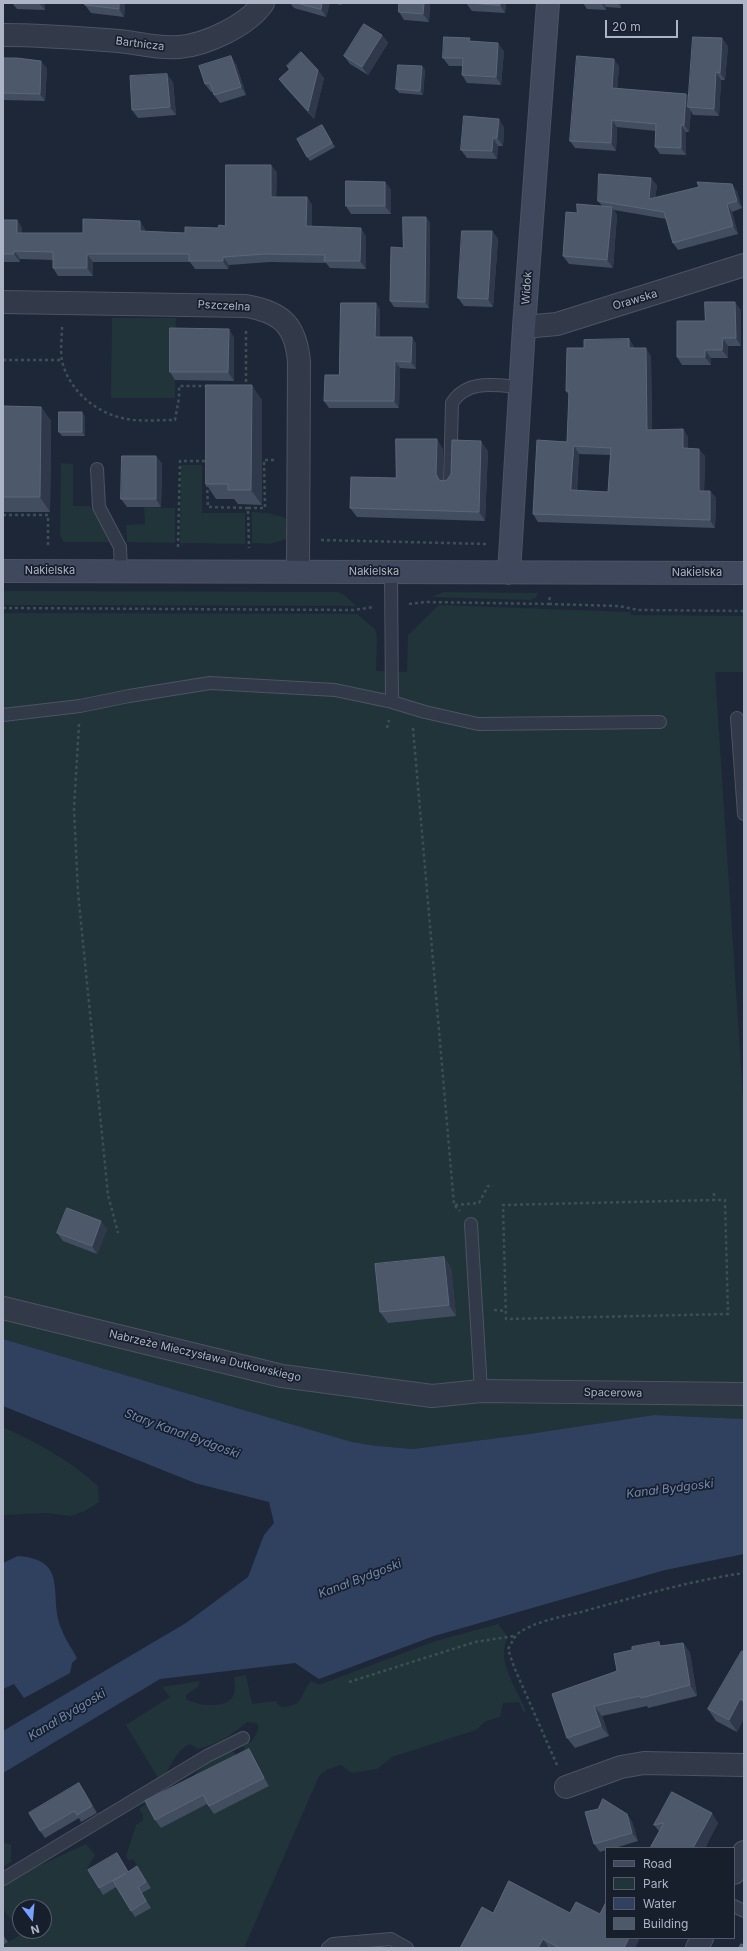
<!DOCTYPE html>
<html>
<head>
<meta charset="utf-8">
<style>
  body { margin:0 }
  #map { position:relative; width:747px; height:1951px; overflow:hidden; background:#1e2738; font-family:Inter,sans-serif }
  canvas { display:block }
  .frame { position:absolute; inset:0; border:4px solid #acb4c5; pointer-events:none }
  .legend { position:absolute; left:605px; top:1847px; width:130px; height:92px; box-sizing:border-box; background:#171f2d; border:1px solid #535b6a; margin:0; padding:5px 7px; list-style:none; font-size:12px; color:#acb4c5 }
  .legend li { display:flex; align-items:center; gap:8px; height:20px }
  .legend b { width:20px; border:1px solid #535b6a }
  .north { position:absolute; left:12px; top:1899px; width:40px; height:40px; box-sizing:border-box; background:#171f2d; border:1px solid #535b6a; border-radius:50%; rotate:164deg; font-size:11px; font-weight:700; line-height:16px; text-align:center; color:#acb4c5 }
  .north::after { content:''; display:block; margin:auto; width:14px; height:18px; background:#77a1ff; clip-path:polygon(50% 0,100% 100%,50% 72%,0 100%) }
  .scale { position:absolute; left:605px; top:20px; width:73px; height:18px; box-sizing:border-box; border:2px solid #acb4c5; border-top:0; padding-left:5px; font-size:12px; line-height:14px; white-space:nowrap; color:#acb4c5; -webkit-text-stroke:3px #171f2d; paint-order:stroke }
</style>
</head>
<body>
<div id="map">
<canvas width="747" height="1951"></canvas>
<div class="frame"></div>
<ul class="legend">
<li><b style="height:5px;background:#3f485c"></b>Road</li>
<li><b style="height:11px;background:#203439"></b>Park</li>
<li><b style="height:11px;background:#304160"></b>Water</li>
<li><b style="height:11px;background:#4d586b"></b>Building</li>
</ul>
<div class="north">N</div>
<div class="scale">20 m</div>
</div>
<script>
const context = document.querySelector('canvas').getContext('2d');
context.lineJoin = 'round';
function fillPath(path, color) { context.fillStyle = color; context.fill(path, 'evenodd'); }
function trace(path, color, width, dash) { context.strokeStyle = color; context.lineWidth = width; context.lineCap = dash ? 'butt' : 'round'; context.setLineDash(dash || []); context.stroke(path); }
function drawText(font, color, halo, rows, align = 'center') {
  context.font = font + ' Inter,sans-serif'; context.lineWidth = 3.5; context.setLineDash([]); context.textBaseline = 'middle'; context.strokeStyle = halo; context.fillStyle = color; for (const [text, x, y, turn = 0] of rows) {
    context.save(); context.translate(x, y); context.rotate((+turn || 0) * Math.PI / 180); context.textAlign = isNaN(turn) ? turn : align; if (halo) context.strokeText(text, 0, 0); context.fillText(text, 0, 0); context.restore();
  }
}
fillPath(new Path2D(`
  M112,318H176L175,398H111Z
  M61,463L73,464V506H90L112,542H64L60,536Z
  M181,465H202V513H245V544L180,543Z
  M144,507L175,508V543L127,542L126,525L145,524Z
  M252,512L268,513L286,518V539L270,544L252,543Z
  M3,591L338,592L343,594L356,606L3,605Z
  M443,592L538,593L536,598L530,600L432,597Z
  M439,605L630,612L631,615L744,616V672H715L744,1112V1419L654,1415L529,1434L413,1449L377,1446L352,1442L3,1339V613L357,614L375,629L377,636L376,671L407,672L408,635Z
  M3,1427C39,1444 68,1459 98,1486L99,1502L85,1511L71,1516L46,1513L3,1515Z
  M498,1624L508,1637C495,1660 517,1689 526,1711L523,1712L519,1702L503,1703L500,1717L486,1721L476,1730L392,1757L377,1769L352,1773L341,1765L326,1770L319,1776L244,1948H3V1945L22,1934L3,1909V1882L86,1844L95,1855L87,1869L93,1877L126,1881L150,1888L133,1859L129,1861L126,1856L136,1825L143,1820V1815L139,1809L144,1805L148,1804L161,1828L198,1808L185,1783L207,1763L231,1750L234,1752L239,1765L269,1786L255,1757L250,1759L243,1746L252,1741L259,1728L256,1723L247,1722C232,1735 218,1744 198,1749L190,1744C173,1752 172,1768 160,1781L126,1725L170,1697L162,1687L200,1681L198,1687L186,1695V1699C196,1704 202,1705 213,1705C233,1704 237,1696 234,1677L246,1675L252,1704L275,1701L281,1707C306,1706 298,1696 311,1681L319,1685L435,1641ZM20,1907H44V1931H20Z
  M3,1842L11,1845V1862L3,1867Z`), '#203439');
fillPath(new Path2D(`
  M3,1339L352,1442L377,1446L413,1449L529,1434L654,1415L744,1419V1554L665,1570L434,1636L319,1679L295,1663L160,1679L3,1773V1731L186,1623L248,1577L264,1535L274,1523L269,1502L195,1483L3,1406Z
  M18,1556C70,1560 48,1595 61,1628C65,1639 72,1649 77,1658L72,1663L70,1673L24,1698L14,1684L3,1689V1563Z`), '#304160');
const lane = new Path2D(`
  M97,469L99,507L120,547L121,571
  M450,483L452,403C467,379 495,385 520,387
  M391,572L392,702
  M3,715L80,706L129,696L210,683L335,690L392,702L425,712L478,724L660,722
  M737,718L744,814
  M471,1224L481,1391
  M3,1879L207,1756L243,1738
  M734,1906L744,1911
  M328,1948L333,1944L391,1939L407,1948`);
const street = new Path2D(`
  M3,35C42,35 80,38 119,41C139,43 159,49 179,47C206,45 248,25 263,3
  M3,302L246,306C282,312 296,326 299,362L298,571
  M524,327L557,324L744,265
  M3,1308L282,1376L432,1396L481,1391L744,1394
  M566,1787L621,1767L644,1763L744,1765
  M734,1873L744,1852
  M697,1948L702,1938`);
const secondary = new Path2D(`
  M3,571L744,573
  M509,573L524,327L548,3`);
trace(lane, '#4c5463', 14);
trace(street, '#4c5463', 24);
trace(secondary, '#4c5463', 24);
trace(new Path2D(`
  M62,327C62,338 60,351 62,361C70,394 101,417 134,420C147,421 161,420 175,420L179,398V386H209
  M3,360H62
  M244,386H246V329
  M207,484L208,507L248,508L249,548
  M248,508H265L264,460H275
  M3,515H48V547
  M321,540L488,544
  M178,547L180,461H207
  M409,604L425,602L549,604L550,595
  M549,604L619,606L638,610L744,611
  M3,608L354,610L374,607
  M79,724L74,808L78,892L108,1195L118,1233
  M387,728L389,720
  M413,728L454,1205L460,1211
  M714,1193V1200L503,1205L506,1319L728,1314L725,1200H714
  M455,1205L479,1203L488,1186H493
  M494,1310L505,1311
  M349,1682L475,1642L514,1636
  M557,1765L514,1667L508,1649C512,1643 514,1636 520,1632C537,1621 561,1617 581,1612C635,1597 689,1581 744,1573`), '#3b5053', 2.5, [3, 3]);
trace(lane, '#323948', 12);
trace(street, '#323948', 22);
trace(secondary, '#3f485c', 22);
fillPath(new Path2D(`
  M12,3H45V10L17,9Z
  M125,3L124,17L91,13L85,5Z
  M290,3H330L326,17L294,8Z
  M333,3H342L341,5Z
  M430,3L429,22L404,20L399,12Z
  M466,3H506L505,13L472,11Z
  M583,3H621V8L606,7V10L587,9Z
  M382,35L388,43L368,75L350,64L344,56Z
  M472,41L504,51L501,85L467,83L462,75V66H449L443,58Z
  M728,46L725,80H721L719,116L693,115L691,111L689,132H686V155L660,154L655,147L656,131L617,127L616,151L575,148L570,141L619,66L617,89L686,94L689,97Z
  M3,58L47,68L45,101L3,100Z
  M236,64L246,95L220,103L214,95L213,91L211,92L205,84Z
  M287,66L324,78L314,119L285,87L279,79L289,70Z
  M422,66L425,70L423,95L399,93L396,89Z
  M173,82L176,115L138,118L132,110Z
  M322,125L335,147L310,161L307,157Z
  M504,127L503,146H498L497,159L467,158L461,150Z
  M271,165L277,173L276,197H307L312,205V227L366,236V269L330,268L326,263L270,262L229,265L228,269H195L190,262H93V276H58L53,268V260L20,259V262H3V220H17L22,228V233H83L145,229V232L185,233L218,228L225,226Z
  M385,182L391,190V214H351L346,206Z
  M732,184L737,192L742,208L732,212L738,234L678,250L673,243L666,219L614,210L617,215L613,268L569,264L563,256L577,213L602,206L598,201L657,185L655,198Z
  M426,217L430,223L429,308L394,307L390,301Z
  M492,231L498,239L493,307L464,306L458,298Z
  M376,303L380,310V337H412L416,344V369L400,368L399,408H329L324,401L339,375Z
  M741,310V346H728V358H711V365H682L677,357L705,321Z
  M234,337V381L175,380L170,372Z
  M629,339L634,347V348L651,356L652,430L683,429L688,437V449L705,456L704,491H710L716,498L715,528L538,522L533,514L567,442L569,395L566,391L584,348ZM579,454L610,455L608,492L577,491Z
  M262,400V505L238,504L234,499H216L206,484Z
  M3,406L41,407L51,421L50,512H4L3,511Z
  M85,416V436H62L59,432Z
  M443,449V481L447,480L488,451L485,521L357,517L350,508L396,478Z
  M156,456L162,464L161,507H127L121,499Z
  M107,1229L97,1254L63,1241L57,1233Z
  M444,1257L451,1268L456,1316L388,1323L380,1312Z
  M683,1643L690,1653L697,1696L648,1708L647,1706L602,1716L609,1736L575,1748L567,1738L617,1671L662,1646Z
  M744,1652V1718L737,1732L716,1721L708,1709Z
  M249,1749L254,1757L269,1786L214,1814L207,1804L161,1828L155,1820Z
  M84,1790L97,1813L81,1822L79,1818L45,1838L40,1831Z
  M672,1792L718,1823L705,1848H650L659,1831L654,1825Z
  M627,1814L632,1822L638,1841L615,1848H606V1850L600,1852L594,1844Z
  M117,1853L128,1871L141,1872L151,1888L142,1893L151,1908L135,1917L116,1887L103,1895L99,1888Z
  M493,1913L635,1948H460Z
  M3,1935L8,1942L3,1945Z`), '#424d60');
fillPath(new Path2D(`
  M39,3H45V10Z
  M119,3H125L124,17L119,9Z
  M322,3H330L326,17L321,9Z
  M424,3H430L429,22L423,14Z
  M500,3H506L505,13L500,5Z
  M601,3H604L606,7V10Z
  M618,3H621V8Z
  M382,35L388,43L368,75L362,67Z
  M722,38L728,46L725,80L720,73Z
  M498,43L504,51L501,85L496,77Z
  M231,56L236,64L246,95L241,87Z
  M614,59L619,66L617,95L612,88Z
  M41,61L47,68L45,101L40,94Z
  M422,66L425,70L423,95L420,91Z
  M318,70L324,78L314,119L308,111Z
  M716,72L721,80L719,116L714,109Z
  M167,74L173,82L176,115L170,107Z
  M686,94L692,101L688,107L691,111L689,132L684,125Z
  M499,119L504,127L503,146L497,138Z
  M612,120L617,127L616,151L611,143Z
  M322,125L325,129L335,147L332,143Z
  M681,125L686,132V155L681,148Z
  M493,138L498,146L497,159L492,151Z
  M271,165L277,173L276,205L271,197Z
  M651,178L657,185L654,207L649,199Z
  M385,182L391,190V214L385,206Z
  M732,184L737,192L742,208L737,201Z
  M307,197L312,205V234L306,226Z
  M727,204L732,212L738,234L733,226Z
  M612,207L617,215L613,268L607,260Z
  M426,217L430,223L429,308L425,302Z
  M17,220L22,228V241L17,233Z
  M140,221L145,229V239L140,231Z
  M361,228L366,236V269L360,261Z
  M492,231L498,239L493,307L488,299Z
  M14,251L20,259V262L14,254Z
  M87,254L93,262V276L87,268Z
  M223,257L229,265L228,269L223,261Z
  M735,302L741,310V346L736,338Z
  M376,303L380,310V343L375,337Z
  M229,329L234,337V381L228,372Z
  M412,337L416,344V369L411,362Z
  M723,338L728,346V358L722,350Z
  M629,339L634,347V356L629,348Z
  M646,348L651,356L652,437L647,430Z
  M705,350L711,358V365L705,357Z
  M395,361L400,368L399,408L394,401Z
  M252,385L262,400V505L251,490Z
  M41,407L51,421L50,512L40,497Z
  M82,412L85,416V436L82,432Z
  M683,429L688,437V456L683,448Z
  M437,439L443,449V483L439,480L436,474Z
  M481,441L488,451L485,521L479,512Z
  M574,446L579,454L576,498L571,490Z
  M699,449L705,456L704,498L699,491Z
  M156,456L162,464L161,507L156,499Z
  M710,491L716,498L715,528L710,520Z
  M101,1221L107,1229L97,1254L92,1246Z
  M444,1257L451,1268L456,1316L449,1305Z
  M683,1643L690,1653L697,1696L690,1685Z
  M740,1699L744,1704V1718L737,1732L729,1720Z
  M594,1706L602,1716L609,1736L601,1726Z
  M249,1749L254,1757L269,1786L264,1778Z
  M79,1783L84,1790L97,1813L92,1806Z
  M712,1813L718,1823L705,1848H693Z
  M627,1814L632,1822L638,1841L632,1833Z
  M629,1938H640L635,1948H624Z
  M543,1939L549,1948H538Z`), '#2f394b');
const building = new Path2D(`
  M85,3H119V9L85,5Z
  M297,3H322L321,9Z
  M399,3H424L423,14L399,12Z
  M471,3H500V5Z
  M364,24L382,35L362,67L344,56Z
  M444,37L470,38L469,41L498,43L496,77L462,75L463,58H443Z
  M693,37L722,38L720,73L716,72L714,109L688,107Z
  M301,52L318,70L308,111L279,79L290,69L287,66Z
  M231,56L241,87L214,95L210,83L205,84L199,66Z
  M577,56L614,59L612,88L686,94L684,125H681V148L655,147L656,124L612,120L611,143L570,141Z
  M3,58H17L41,61L40,94L3,93Z
  M398,65L422,66L420,91L396,89Z
  M167,74L170,107L132,110L130,76Z
  M464,116L499,119L497,138H493L492,151L461,150Z
  M322,125L332,143L307,157L297,139Z
  M226,165H271V197H307L306,226L361,228L360,261H324L325,255L265,254L223,257V261H189V254H87V268H53V252L14,251V254H3V220H17V233H83V219L140,221V231L185,233V227L218,228L219,225L225,226Z
  M599,174L651,178L649,199L699,187L697,182L732,184L737,201L727,204L733,226L673,243L664,212L598,201Z
  M346,181L385,182V206H346Z
  M577,204L612,207L607,260L563,256L566,212L577,213Z
  M403,217H426L425,302L390,301L391,247L403,248Z
  M462,231H492L488,299L458,298Z
  M705,302H735L736,338H723L722,350H705V357H677V321H705Z
  M341,303H376L375,337H412L411,362L395,361L394,401H324L325,375H339Z
  M170,328L229,329L228,372H170Z
  M629,339V348H646L647,430L683,429V448L699,449V491H710V520L533,514L537,440L567,442L569,391H566L567,348H584V340ZM574,446L611,448L608,492L571,490Z
  M206,385H252L251,490H228V484H206Z
  M3,406L41,407L40,497H3Z
  M59,412H82V432H59Z
  M396,439H437L436,474L439,480L443,481L447,480L451,474L452,440L481,441L479,512L350,508L351,477L396,478Z
  M122,456H156V499H121Z
  M67,1208L101,1221L92,1246L57,1233Z
  M444,1257L449,1305L380,1312L375,1264Z
  M659,1642L660,1646L683,1643L690,1685L641,1698L640,1696L594,1706L601,1726L567,1738L552,1694L617,1671L614,1654L632,1650V1647Z
  M742,1651L744,1652V1701L740,1699L729,1720L708,1709Z
  M249,1749L264,1778L209,1806L203,1795L155,1820L145,1801Z
  M79,1783L92,1806L77,1815L74,1811L40,1831L29,1813Z
  M672,1792L712,1813L693,1848H650L664,1823L654,1825Z
  M603,1799L627,1814L632,1833L594,1844L585,1812L598,1809Z
  M117,1853L128,1872L137,1866L146,1882L138,1887L146,1901L131,1911L113,1881L126,1873L99,1888L88,1870Z
  M509,1881L570,1913L576,1902L600,1914L606,1902V1938H629L624,1948H560L543,1939L538,1948H460L482,1907L493,1913Z
  M741,1944L744,1945V1948H739Z`);
fillPath(building, '#4d586b');
trace(building, '#5c6679', 1);
drawText('11px', '#acb4c5', '#171f2d', [
  ["Bartnicza",140,44,7],
  ["Widok",527,288,-86],
  ["Orawska",635,300,-17],
  ["Pszczelna",224,306,3],
  ["Nakielska",50,571],
  ["Nakielska",374,572],
  ["Nakielska",697,573],
  ["Nabrzeże Mieczysława Dutkowskiego",205,1356,13],
  ["Spacerowa",613,1393,1]
]);
drawText('italic 12px', '#7287b0', '#171f2d', [
  ["Stary Kanał Bydgoski",182,1434,20],
  ["Kanał Bydgoski",670,1489,-7],
  ["Kanał Bydgoski",360,1579,-21],
  ["Kanał Bydgoski",67,1715,-31]
]);
</script>
</body>
</html>
